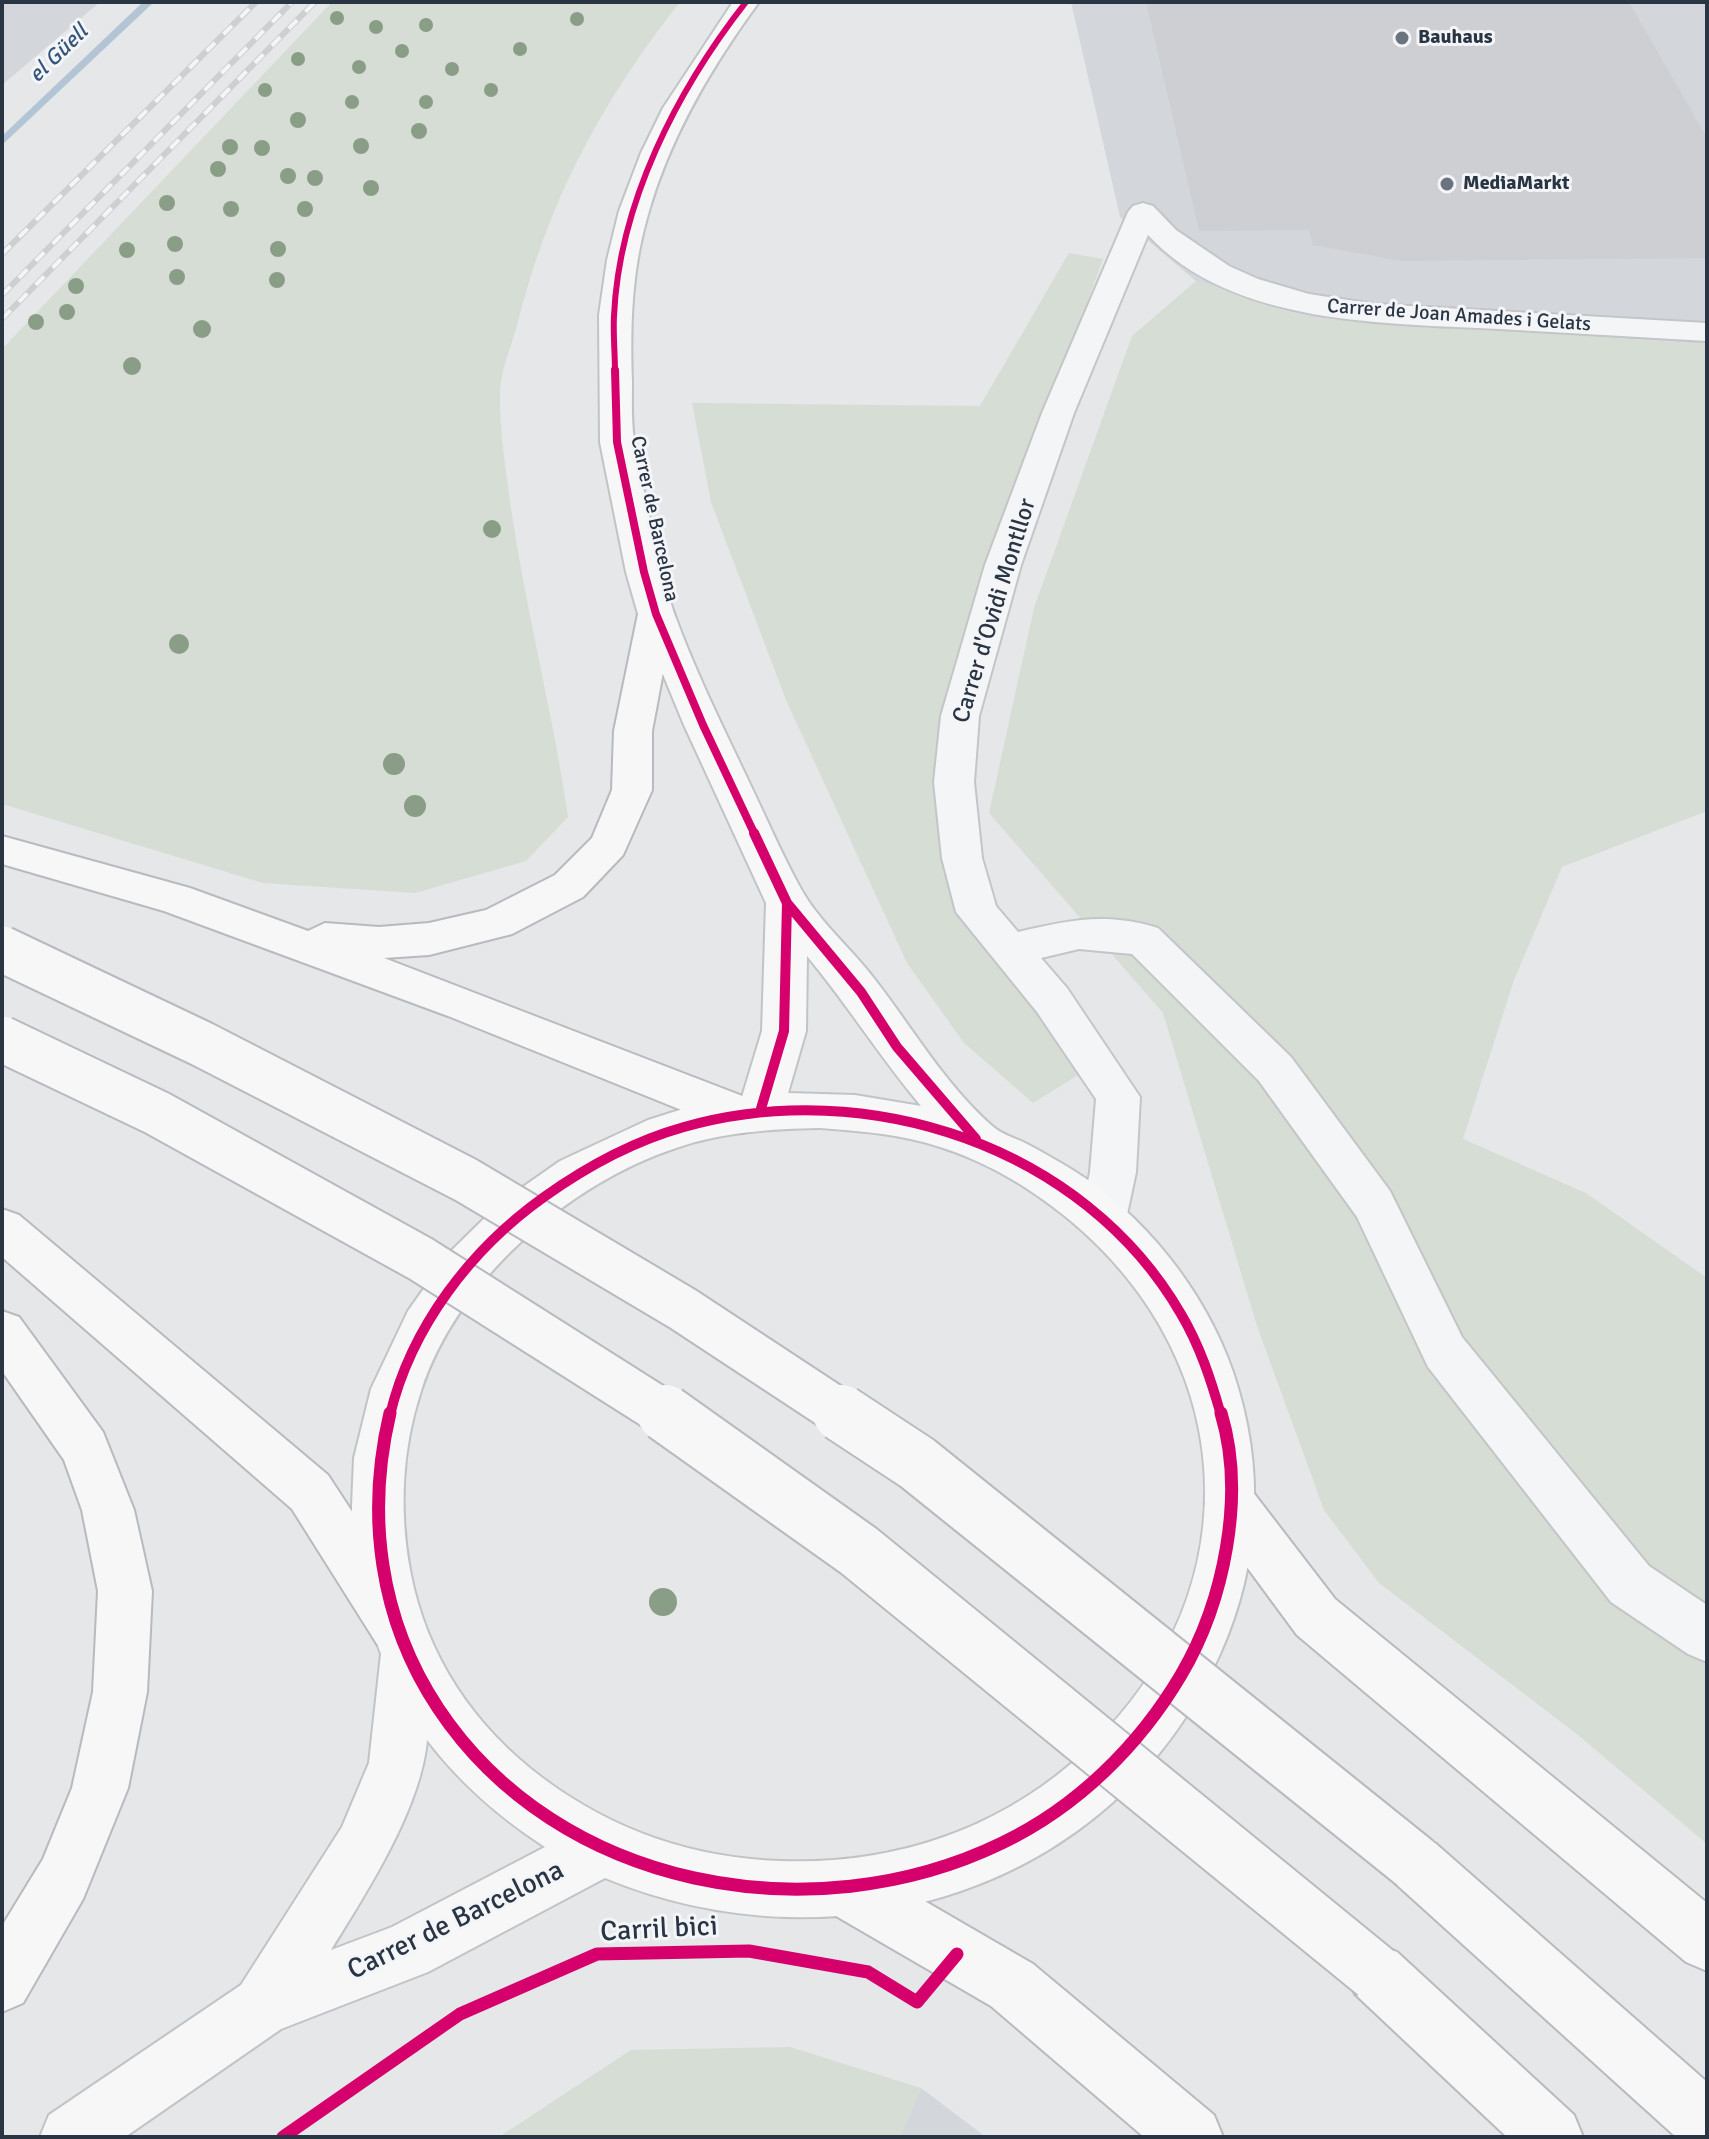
<!DOCTYPE html>
<html>
<head>
<meta charset="utf-8">
<style>
  body { margin:0 }
  #map { position:relative; width:1709px; height:2139px; overflow:hidden; background:#e5e7e9; font-family:Signika,sans-serif }
  canvas { display:block }
  .frame { position:absolute; inset:0; border:4px solid #2a3544; pointer-events:none }
</style>
</head>
<body>
<div id="map">
<canvas width="1709" height="2139"></canvas>
<div class="frame"></div>
</div>
<script>
const context = document.querySelector('canvas').getContext('2d');
context.lineJoin = 'round';
function fillPath(path, color) { context.fillStyle = color; context.fill(path, 'evenodd'); }
function trace(path, color, width, dash) { context.strokeStyle = color; context.lineWidth = width; context.lineCap = dash ? 'butt' : 'round'; context.setLineDash(dash || []); context.stroke(path); }
function drawText(font, color, halo, rows, align = 'center') {
  context.font = font + ' Signika,sans-serif'; context.lineWidth = 6; context.setLineDash([]); context.textBaseline = 'middle'; context.strokeStyle = halo; context.fillStyle = color; for (const [text, x, y, turn = 0] of rows) {
    context.save(); context.translate(x, y); context.rotate((+turn || 0) * Math.PI / 180); context.textAlign = isNaN(turn) ? turn : align; if (halo) context.strokeText(text, 0, 0); context.fillText(text, 0, 0); context.restore();
  }
}
fillPath(new Path2D(`
  M2,2H100L2,85Z
  M1071,2H1707V344L1312,318L1196,281L1120,217Z
  M921,2088L986,2137H900Z`), '#d3d7dc');
fillPath(new Path2D(`
  M332,2H680C599,105 548,201 516,329C510,349 500,373 500,393C499,431 506,470 511,508C526,612 553,713 568,817L526,861L415,893L263,883L2,804V349Z
  M1069,253L1103,259L944,702L938,771L968,925L1083,1072L1033,1103L964,1043L907,963L786,700L711,502L692,403L980,406Z
  M1196,281L1312,318L1707,344V811L1562,867L1514,980L1463,1139L1586,1193L1707,1278V1844L1578,1735L1379,1583L1324,1510L1257,1326L1163,1013L989,813L1034,608L1132,336Z
  M790,2047L921,2088L900,2137H499L631,2050Z`), '#d6ddd5');
fillPath(new Path2D(`
  M143,2H154L2,145V136Z`), '#b3c5d5');
fillPath(new Path2D(`
  M1146,2H1629L1707,138V258L1401,261L1313,245L1309,230L1199,231Z`), '#cdcfd2');
const minor = new Path2D(`
  M1143,203L1153,206L1176,230L1229,266L1258,279L1309,294L1374,304L1707,323V341C1638,337 1569,333 1499,329C1386,323 1232,326 1148,235L1074,413L1021,565L979,716L974,782L982,858L996,906L1018,932C1069,920 1106,912 1158,928L1291,1057L1390,1191L1462,1337L1649,1566L1707,1605V1662L1688,1654L1611,1602L1428,1367L1357,1217L1259,1081L1132,954L1079,949L1041,958L1067,988L1140,1097L1136,1172L1126,1219L1119,1233L1103,1238L1087,1233L1080,1219L1090,1172L1096,1099L1037,1012L956,912L942,858L934,782L941,716L985,565L1042,413L1128,212L1133,206Z`);
const major = new Path2D(`
  M733,2H759C712,66 671,135 649,211C632,267 630,322 632,381C632,402 631,425 635,447C639,472 646,498 651,524C658,554 664,585 674,613C695,671 723,727 749,782C766,817 782,855 801,889C820,923 853,950 876,981C913,1029 945,1084 991,1125C1000,1134 1013,1137 1025,1143C1041,1151 1056,1160 1071,1169C1144,1214 1205,1291 1233,1372C1265,1466 1261,1563 1220,1654C1114,1892 838,1974 605,1878L428,1972L281,2029L125,2137H40L49,2115L241,1985L342,1827L369,1763L381,1654L363,1605L351,1530L354,1458L371,1389L408,1311L449,1253L500,1203L560,1161L648,1120L686,1108L742,1097L762,1031L766,903L684,725L638,614L626,572L600,442L599,315L607,260L619,211L641,153L663,108ZM807,956C847,1004 880,1057 921,1106L855,1095L788,1093L806,1031ZM820,1128C860,1131 901,1134 940,1147C985,1161 1029,1187 1066,1217C1249,1366 1252,1609 1072,1763C990,1833 888,1865 781,1861C694,1858 614,1831 544,1779C474,1727 426,1656 410,1570C399,1510 402,1449 421,1391C456,1281 569,1183 676,1148C722,1132 772,1129 820,1128ZM427,1740C461,1784 499,1817 545,1847L392,1927L331,1950C367,1892 421,1808 427,1740Z`);
const highway = new Path2D(`
  M656,602L669,606L674,614L652,731V790L623,855L583,897L512,934L429,955L384,958L758,1102L764,1115L758,1128L742,1133L726,1128L448,1016L164,911L2,864V836L190,888L308,931L325,923L379,927L429,923L486,910L555,875L592,838L612,790L614,731L638,614L643,606Z
  M2,1209L19,1215L328,1475L415,1608L423,1626L415,1644L396,1652L377,1644L292,1509L2,1257Z
  M2,1311L19,1317L103,1432L134,1510L152,1591L147,1692L128,1788L83,1899L23,2003L2,2012V1926L43,1859L72,1788L93,1692L98,1591L82,1510L64,1460L2,1371Z
  M1231,1480L1249,1487L1335,1599L1707,1903V1971L1686,1962L1297,1635L1213,1521L1205,1504L1213,1487Z
  M1415,1834L1435,1843L1707,2082V2137H1676L1395,1883L1386,1863L1395,1843Z
  M845,1859L866,1867L1033,1964L1214,2115L1223,2137H1144L991,2006L824,1909L816,1888L824,1867Z
  M1376,1943L1397,1952L1574,2115L1583,2137H1507L1355,1994L1346,1973L1355,1952Z`);
trace(minor, '#c3c5c7', 4);
trace(major, '#c1c4c7', 4);
trace(highway, '#b7babe', 4);
fillPath(minor, '#f4f5f6');
fillPath(major, '#f7f7f8');
fillPath(highway, '#f7f7f8');
const rail = new Path2D(`
  M2,254L256,2
  M2,295L292,2
  M2,319L315,2`);
trace(rail, '#cdcfd1', 6);
trace(rail, '#f3f5f8', 4, [12]);
const highwayBridgeFar1 = new Path2D(`
  M2,949L202,1044L466,1180L683,1309L844,1415
  M2,1039L157,1113L421,1259L667,1415`);
const highwayBridge = new Path2D(`
  M665,1413L859,1551L1376,1973
  M841,1413L917,1463L1415,1863`);
trace(highwayBridgeFar1, '#b7babe', 49, []);
trace(highwayBridge, '#b7babe', 60, []);
trace(highwayBridgeFar1, '#f7f7f8', 45);
trace(highwayBridge, '#f7f7f8', 56);
trace(new Path2D(`
  M615,372C615,353 613,334 614,316C619,203 677,90 746,2`), '#d6006c', 6);
trace(new Path2D(`
  M615,370L617,442L644,572L656,614L703,725L755,835`), '#d6006c', 8);
trace(new Path2D(`
  M754,833L787,903L861,992L897,1047L976,1139
  M760,1112L784,1031L787,903
  M390,1415C411,1327 471,1249 544,1197C586,1167 634,1141 684,1127C867,1075 1084,1146 1181,1314C1200,1346 1211,1380 1221,1415`), '#d6006c', 10);
trace(new Path2D(`
  M390,1413C366,1514 379,1619 438,1708C558,1889 812,1935 1002,1843C1077,1807 1139,1746 1181,1675C1224,1602 1246,1495 1221,1413
  M283,2137L460,2014L597,1954L749,1951L868,1972L917,2002L957,1954`), '#d6006c', 13);
context.fillStyle = '#8a9d87';
for (const [x, y, r] of [
  [337,18,7],
  [577,19,7],
  [426,25,7],
  [376,27,7],
  [520,49,7],
  [402,51,7],
  [298,59,7],
  [359,67,7],
  [452,69,7],
  [265,90,7],
  [491,90,7],
  [352,102,7],
  [426,102,7],
  [298,120,8],
  [419,131,8],
  [361,146,8],
  [230,147,8],
  [262,148,8],
  [218,169,8],
  [288,176,8],
  [315,178,8],
  [371,188,8],
  [167,203,8],
  [231,209,8],
  [305,209,8],
  [175,244,8],
  [278,249,8],
  [127,250,8],
  [177,277,8],
  [277,280,8],
  [76,286,8],
  [67,312,8],
  [36,322,8],
  [202,329,9],
  [132,366,9],
  [492,529,9],
  [179,644,10],
  [394,764,11],
  [415,806,11],
  [663,1602,14]
]) { context.beginPath(); context.arc(x, y, r, 0, 2 * Math.PI); context.fill(); }
for (const [x, y, r, color] of [
  [1402,38,8,"#6b737e"],
  [1447,184,8,"#6b737e"]
]) { const dot = new Path2D(); dot.arc(x, y, r, 0, 2 * Math.PI); context.fillStyle = color; context.fill(dot); trace(dot, '#f3f5f8', 3); }
drawText('bold 20px', '#2a3544', '#f3f5f8', [
  ["Bauhaus",1418,38],
  ["MediaMarkt",1463,184]
], 'left');
drawText('20px', '#2a3544', '#f3f5f8', [
  ["Carrer de Joan Amades i Gelats",1459,316,4],
  ["Carrer de Barcelona",654,519,78]
]);
drawText('italic 22px', '#335579', '#f3f5f8', [
  ["el Güell",59,54,-44]
]);
drawText('24px', '#2a3544', '#f3f5f8', [
  ["Carrer d'Ovidi Montllor",995,611,-73]
]);
drawText('28px', '#2a3544', '#f3f5f8', [
  ["Carrer de Barcelona",456,1921,-26],
  ["Carril bici",659,1930,-3]
]);
</script>
</body>
</html>
